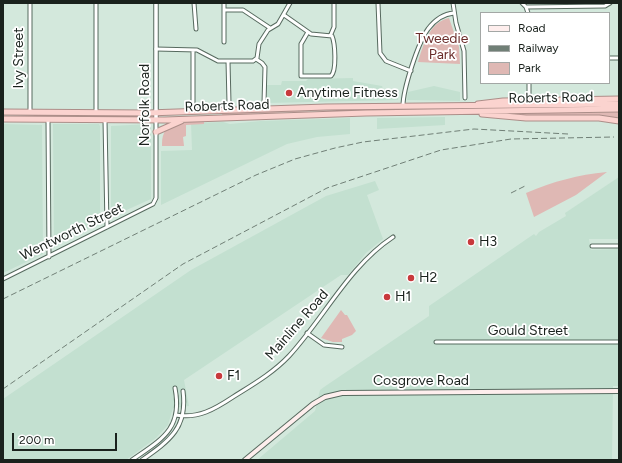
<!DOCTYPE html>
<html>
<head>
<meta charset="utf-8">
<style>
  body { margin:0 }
  #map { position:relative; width:622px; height:463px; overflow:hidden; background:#d3e8dc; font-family:Figtree,sans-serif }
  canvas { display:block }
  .frame { position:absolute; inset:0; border:4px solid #1a221d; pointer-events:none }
  .legend { position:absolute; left:480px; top:12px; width:130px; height:72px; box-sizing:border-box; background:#fff; border:1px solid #a3a7a5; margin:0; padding:5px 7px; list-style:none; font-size:12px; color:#1a221d }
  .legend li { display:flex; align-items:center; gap:8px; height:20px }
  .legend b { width:20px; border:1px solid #a3a7a5 }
  .scale { position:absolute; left:12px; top:433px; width:105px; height:18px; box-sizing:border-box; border:2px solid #1a221d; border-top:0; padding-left:5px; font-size:12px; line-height:14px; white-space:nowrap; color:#1a221d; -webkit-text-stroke:3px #fff; paint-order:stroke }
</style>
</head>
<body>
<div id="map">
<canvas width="622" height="463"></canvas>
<div class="frame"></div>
<ul class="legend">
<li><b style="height:5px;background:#feeeed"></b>Road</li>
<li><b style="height:5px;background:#707f76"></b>Railway</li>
<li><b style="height:11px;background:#dfb8b4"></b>Park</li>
</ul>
<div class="scale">200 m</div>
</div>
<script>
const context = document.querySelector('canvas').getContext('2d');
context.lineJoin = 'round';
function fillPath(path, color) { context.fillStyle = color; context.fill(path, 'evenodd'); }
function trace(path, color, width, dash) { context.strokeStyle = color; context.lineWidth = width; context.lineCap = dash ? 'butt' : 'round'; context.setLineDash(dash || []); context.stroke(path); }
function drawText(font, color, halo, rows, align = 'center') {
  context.font = font + ' Figtree,sans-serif'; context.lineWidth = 3.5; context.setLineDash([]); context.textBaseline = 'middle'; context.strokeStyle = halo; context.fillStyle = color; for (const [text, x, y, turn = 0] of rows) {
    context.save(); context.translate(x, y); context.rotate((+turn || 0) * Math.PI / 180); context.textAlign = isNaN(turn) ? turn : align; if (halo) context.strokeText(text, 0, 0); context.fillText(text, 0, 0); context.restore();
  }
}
fillPath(new Path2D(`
  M353,78V81L382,86L384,92L399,94L398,100L267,103V85H281L282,81H306L308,79Z
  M434,86L460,92V101L407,100L408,92Z
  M445,117V125L377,129V118Z
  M350,118V134L317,137L287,144L161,205V151L192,150L191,123L223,122L230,124L261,121Z
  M3,124L42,125L43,254L3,273Z
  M53,124H99L100,126V223L72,236L54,248Z
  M149,124L151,125V199L111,217V126Z
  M619,177V239H589L591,250L619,249V386H613L612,460H257L315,411L320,390L324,387L429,316V306L534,234L536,236L539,232L566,216L565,213Z
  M375,181L379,190L367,195L383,239L366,253L348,275H341L184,380L189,406L173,408L168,425L156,438L126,460H3V399L191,270L326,196Z`), '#c3e0d0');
fillPath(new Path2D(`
  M449,18L459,47L460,64L418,62C423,46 429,22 449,18Z
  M363,109L226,115H222V113Z
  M619,112V118C581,113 539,117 500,114V113Z
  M204,121V124L186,125V136L183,137L184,146H162C162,142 162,137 164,133C170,122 193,121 204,121Z
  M607,172L576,195L534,217L526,193C555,181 577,175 607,172Z
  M341,310L345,315H347L356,331L352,335L342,339V342H333L321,338Z`), '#dfb8b4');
const minor = new Path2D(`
  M30,3V112
  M194,3L196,29
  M224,3V42
  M378,3L380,53L386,61L411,71
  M453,3L456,23L464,51L465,98
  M522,3L526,7L528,13
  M526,7L605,6L610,3
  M225,10H243L270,28
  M284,15L311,34L332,36C335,43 337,70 331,76H301V44L308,32
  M331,34L334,27V3
  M156,49L197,50L218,61H253L257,58L259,44L268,30L278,24L290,3
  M193,50V105
  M609,58H619
  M256,59L262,63L265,67L264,103
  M228,61L229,103
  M529,83V100
  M403,106C403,89 418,43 428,29C434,21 443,14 454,13
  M96,113V3
  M48,120L49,257
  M105,120L107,227
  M592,246H619
  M3,279L153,204L156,198V120
  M307,333L324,345L342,347
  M436,342H619
  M176,415C198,419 215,409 233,397C252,385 273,373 289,356C324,318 349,266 393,237
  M132,460C162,439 183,429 175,388
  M142,460C169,441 188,428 183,391`);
const tertiary = new Path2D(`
  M156,3V120`);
const secondary = new Path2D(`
  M245,460L313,404L325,397L342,393L619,391`);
const trunk = new Path2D(`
  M478,104L503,101L619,99
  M3,112L147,113L326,107L619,104
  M482,114L526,118H599L619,121
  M3,119L165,120L366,113L619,109
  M156,132L181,121`);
trace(minor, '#576a5f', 5);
trace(tertiary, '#576a5f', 5.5);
trace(secondary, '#576a5f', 6);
trace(trunk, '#ac8e89', 7);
trace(minor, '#fff', 3);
trace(tertiary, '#fff', 3.5);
trace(secondary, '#feeeed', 4);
trace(trunk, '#fbd3cf', 5);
trace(new Path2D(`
  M511,193L525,186
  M3,299L256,175L295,159L335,148L363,142L474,129L568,134
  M3,389L183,264L327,188L441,150L511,139L614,137`), '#707f76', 1, [6, 3]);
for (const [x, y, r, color] of [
  [289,93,4,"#c8393c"],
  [471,242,4,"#c8393c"],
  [411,278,4,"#c8393c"],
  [387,297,4,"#c8393c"],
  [219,376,4,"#c8393c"]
]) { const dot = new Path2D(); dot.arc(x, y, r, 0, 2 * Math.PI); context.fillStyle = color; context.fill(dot); trace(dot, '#fff', 1.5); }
drawText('14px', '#6b2d2b', '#fff', [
  ["Tweedie",442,39],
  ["Park",442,55]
]);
drawText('14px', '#1a221d', '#fff', [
  ["Ivy Street",19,58,-90],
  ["Roberts Road",551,98,-1],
  ["Norfolk Road",145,105,-90],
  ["Roberts Road",227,106,-2],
  ["Wentworth Street",72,232,-26],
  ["Mainline Road",297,325,-49],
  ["Gould Street",528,331],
  ["Cosgrove Road",421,381]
]);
drawText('14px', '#1a221d', '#fff', [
  ["Anytime Fitness",297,93],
  ["H3",479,242],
  ["H2",419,278],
  ["H1",395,297],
  ["F1",227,376]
], 'left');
</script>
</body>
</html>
